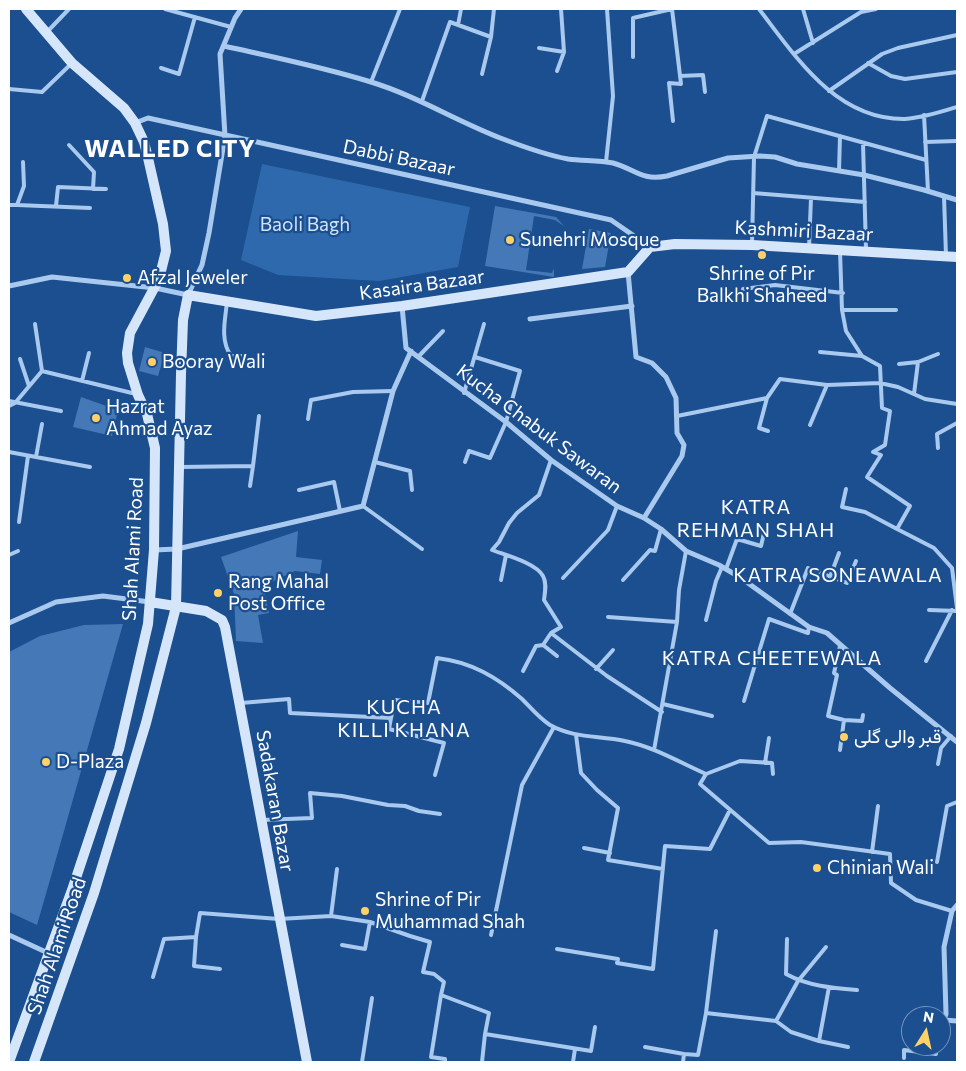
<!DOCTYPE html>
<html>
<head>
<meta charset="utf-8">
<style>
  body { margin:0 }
  #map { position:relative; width:966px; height:1071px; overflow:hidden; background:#1b4f8f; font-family:Commissioner,sans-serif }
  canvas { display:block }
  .frame { position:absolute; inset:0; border:10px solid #fff; pointer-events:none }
  .north { position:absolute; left:901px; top:1006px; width:50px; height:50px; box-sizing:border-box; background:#1b4f8f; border:1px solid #7695bc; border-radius:50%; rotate:10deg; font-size:14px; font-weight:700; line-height:20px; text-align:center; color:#fff }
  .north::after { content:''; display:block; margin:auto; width:18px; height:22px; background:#ffd166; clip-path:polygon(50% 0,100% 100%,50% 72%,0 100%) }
</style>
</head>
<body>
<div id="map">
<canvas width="966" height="1071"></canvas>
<div class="frame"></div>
<div class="north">N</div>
</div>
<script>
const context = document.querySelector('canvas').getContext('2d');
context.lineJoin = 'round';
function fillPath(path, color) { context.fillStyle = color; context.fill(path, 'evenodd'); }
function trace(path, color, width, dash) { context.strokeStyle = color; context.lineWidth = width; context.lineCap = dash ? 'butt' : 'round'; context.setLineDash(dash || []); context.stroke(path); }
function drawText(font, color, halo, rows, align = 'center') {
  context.font = font + ' Commissioner,Vazirmatn,sans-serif'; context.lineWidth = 4.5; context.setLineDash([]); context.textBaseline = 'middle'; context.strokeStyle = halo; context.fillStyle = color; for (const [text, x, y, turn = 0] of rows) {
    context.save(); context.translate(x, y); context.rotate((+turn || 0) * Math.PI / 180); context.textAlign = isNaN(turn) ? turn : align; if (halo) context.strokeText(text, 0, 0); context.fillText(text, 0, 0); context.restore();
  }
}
fillPath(new Path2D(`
  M262,164L470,207L458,267L379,281L278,275L241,260Z`), '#2e69ad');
fillPath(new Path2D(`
  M495,206L556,217L564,226L555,220L534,216L526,270L552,273L554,268V277L485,266Z
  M589,229L611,233L605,267L582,269Z
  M145,347L165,353L158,376L139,371Z
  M81,397L118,410L112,436L73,427Z
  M298,531L296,557L322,560L320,574L295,571L263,586L269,613L258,615L263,643L236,641L234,594L221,557Z
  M123,624L52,873L37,925L9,912V652L40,636L84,625Z`), '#4478b7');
trace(new Path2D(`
  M165,9L231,27
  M672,9L681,84L669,83L673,121
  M759,9C796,57 836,120 905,119C922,118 941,112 957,107
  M803,9L813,43
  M458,25L461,9
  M47,32L69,9
  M539,48L564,52
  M794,54L861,12L876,9
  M633,57V18L672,9
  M868,63L891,76L905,79L957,72
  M161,68L179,74L195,17
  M557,71L564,52L561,9
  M482,74L491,37L494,9
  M680,76L703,75L705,92
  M371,82L400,9
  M9,89L42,92L72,63
  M829,91L882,54L898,48L957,35
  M422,101L450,22L491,37
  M924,115L928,191
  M925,142L957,141
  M863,143L866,250
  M69,145L94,172L93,189
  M606,162L613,96L607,9
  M839,171L840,136
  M753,193L865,202
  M944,196L946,256
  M9,205H17L24,186L23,162
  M17,205L90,208
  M56,206L58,187L106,189
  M752,244L754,157L767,116L926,160
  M809,248L811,198
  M840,251L842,310L846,331L862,356L880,366L882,408L890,411L885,445L873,452L881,455L867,477L910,506L897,529L934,548L952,568L957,608
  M743,289L775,285L843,293
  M227,302C225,321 220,340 231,356H242
  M842,310H896
  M35,324L42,371
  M820,352L862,356
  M418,357L443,331
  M20,359L29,386
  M899,364L918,362L938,354
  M82,381L89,353
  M464,393L484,324
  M914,394L918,362
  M767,398L759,428L768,431
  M9,401L61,411
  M9,406L15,403L42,371L136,394
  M677,416L767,398L780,379L827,385L880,383L898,387L925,399L957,404
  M308,419L311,400L353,392L393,391
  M810,425L827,385
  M938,448L937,434L957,423
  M9,452L90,467
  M36,457L42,424
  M551,460L539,495L517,513L509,523L499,542L492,550C505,555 536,563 543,576C547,583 545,592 544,600L561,627L551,633L607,676L662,712
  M375,462L410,471L412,490
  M465,462L469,451L490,458L506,422L520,371L475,357
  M180,467L253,466L259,416
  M250,486L253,466
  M846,489L842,507L865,512L897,529
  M299,490L334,482L340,511
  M363,506L422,549
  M19,522L28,456
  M9,555L18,551
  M726,569L737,539L761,546L764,533
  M830,577L839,553
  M563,578L608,530L617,506
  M501,580L506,555
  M623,580L650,550L655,551L661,529
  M929,610L957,611
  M790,614L808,568L847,583L856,561
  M608,617L677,622
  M706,620L716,581L722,567
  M543,645L557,656
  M840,646L834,673L837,675L828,716L844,720L862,721L863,715
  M926,661L952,610
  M596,669L613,650
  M523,671L536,646L543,645L551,633
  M744,701L769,619L808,633L809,627
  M241,703L289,699L290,713L391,718L389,729L444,743L435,775
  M663,704L712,716
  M391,718L395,700L428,703L437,658C471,662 497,677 522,699C531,708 540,719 550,725C575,739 599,735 625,741C654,747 679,762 706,774L700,784L769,843L801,842L890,854L891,883L916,900L952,911
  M576,735L581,773L597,790L618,808L608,860L663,869
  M654,750L677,622L679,590L686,551
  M840,750L844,720
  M765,763L769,738
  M938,764L941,748L951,736
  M706,774L740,761L772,763L773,774
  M262,820L312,818L310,793L342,796L388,805L405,806L419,811L440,814
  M584,848L610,853
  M872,852L878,806
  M937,862L947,806L957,802
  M331,916L337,869
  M491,935L522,785L554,727
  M196,937L194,966L220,969
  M787,939L786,974C808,986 832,988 857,990
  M342,945L365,949L370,922
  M557,949L618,959L617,963L653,969L665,846L710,849L730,810
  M153,977L164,939L196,937L200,913L279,919L331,916L370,922L410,936L430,942L423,972L434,974L444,982L441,995L489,1013L485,1034L591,1051L595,1027
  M441,995L431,1057L445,1059V1062
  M706,1013L776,1021L791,1032L819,1041L848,1047
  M776,1021L798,981L826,947
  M906,1026H911
  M819,1041L829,987
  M645,1047L684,1054
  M904,1058V1050L936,1054V1046
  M362,1062L372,998
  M482,1062L485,1034
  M573,1062L575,1049
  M683,1062L684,1054L698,1055L706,1013L716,931`), '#a9c9ee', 4);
trace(new Path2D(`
  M224,46C273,57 323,67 371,82C417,96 458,122 503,139C524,147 546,155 568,159C583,161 598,160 613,163C635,169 641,181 667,176L728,158L760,156L775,157L797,164L864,175L924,190L957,200
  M135,123L148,118L611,220L650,247
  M628,272L636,357L652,363L666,377L676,398L677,433L684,445L682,456L644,518
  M9,286L52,277L155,288L188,295L202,265L209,233L225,136L220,54L235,18L241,9
  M402,306L406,348L506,422L551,460L617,506L644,518L661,529L686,551L719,565L741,578L809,627L827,633L890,688L957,742
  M530,319L632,306
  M154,550L177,549L363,506L393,391L411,351
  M9,623L56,602L103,596L150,602
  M957,905L952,911L944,947L946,1014L944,1020L957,1021
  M9,935L48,953`), '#a9c9ee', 5);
trace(new Path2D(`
  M150,602L206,611L222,620L225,627L307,1062
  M9,1062L72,890L119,749L148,624L154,550L155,448L147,414L138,395L128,363L127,353L130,333L159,279L166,251L163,224L148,158L144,142L135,123L124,108L72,63L26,9
  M34,1062L94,893L146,723L176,607L181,374L183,320L188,295L316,316L402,306L628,272L650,247L675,244L752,245L957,257`), '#d6e6fa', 10);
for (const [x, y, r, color] of [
  [510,240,5,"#ffd166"],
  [762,255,5,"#ffd166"],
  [127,278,5,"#ffd166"],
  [152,362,5,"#ffd166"],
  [96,418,5,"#ffd166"],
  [218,593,5,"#ffd166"],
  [844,737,5,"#ffd166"],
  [46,762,5,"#ffd166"],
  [817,868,5,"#ffd166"],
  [365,911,5,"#ffd166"]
]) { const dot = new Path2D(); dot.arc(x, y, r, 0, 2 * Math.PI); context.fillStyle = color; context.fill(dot); trace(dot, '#1b4f8f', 2); }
drawText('19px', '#fff', '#1b4f8f', [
  ["Dabbi Bazaar",399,158,12],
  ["Kashmiri Bazaar",804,231,3],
  ["Kasaira Bazaar",422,285,-8],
  ["Kucha Chabuk Sawaran",539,429,37],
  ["Shah Alami Road",133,549,-87],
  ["Sadakaran Bazar",275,801,80],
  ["Shah Alami Road",57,946,-71]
]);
drawText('19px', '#cfe3fa', '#1b4f8f', [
  ["Baoli Bagh",305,225]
]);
drawText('19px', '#fff', '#1b4f8f', [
  ["Sunehri Mosque",520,240],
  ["Shrine of Pir",762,274,"center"],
  ["Balkhi Shaheed",762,296,"center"],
  ["Afzal Jeweler",137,278],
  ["Booray Wali",162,362],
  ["Hazrat",106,407],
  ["Ahmad Ayaz",106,429],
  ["Rang Mahal",228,582],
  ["Post Office",228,604],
  ["قبر والی گلی",854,737],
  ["D-Plaza",56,762],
  ["Chinian Wali",827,868],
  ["Shrine of Pir",375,900],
  ["Muhammad Shah",375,922]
], 'left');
context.letterSpacing = '1px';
drawText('20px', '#fff', '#1b4f8f', [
  ["KATRA",756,507],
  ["REHMAN SHAH",756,530],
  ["KATRA SONEAWALA",838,575],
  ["KATRA CHEETEWALA",772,658],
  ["KUCHA",404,707],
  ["KILLI KHANA",404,730]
]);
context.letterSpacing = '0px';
context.letterSpacing = '1px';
drawText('bold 24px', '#fff', '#1b4f8f', [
  ["WALLED CITY",170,149]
]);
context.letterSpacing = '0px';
</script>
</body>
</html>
